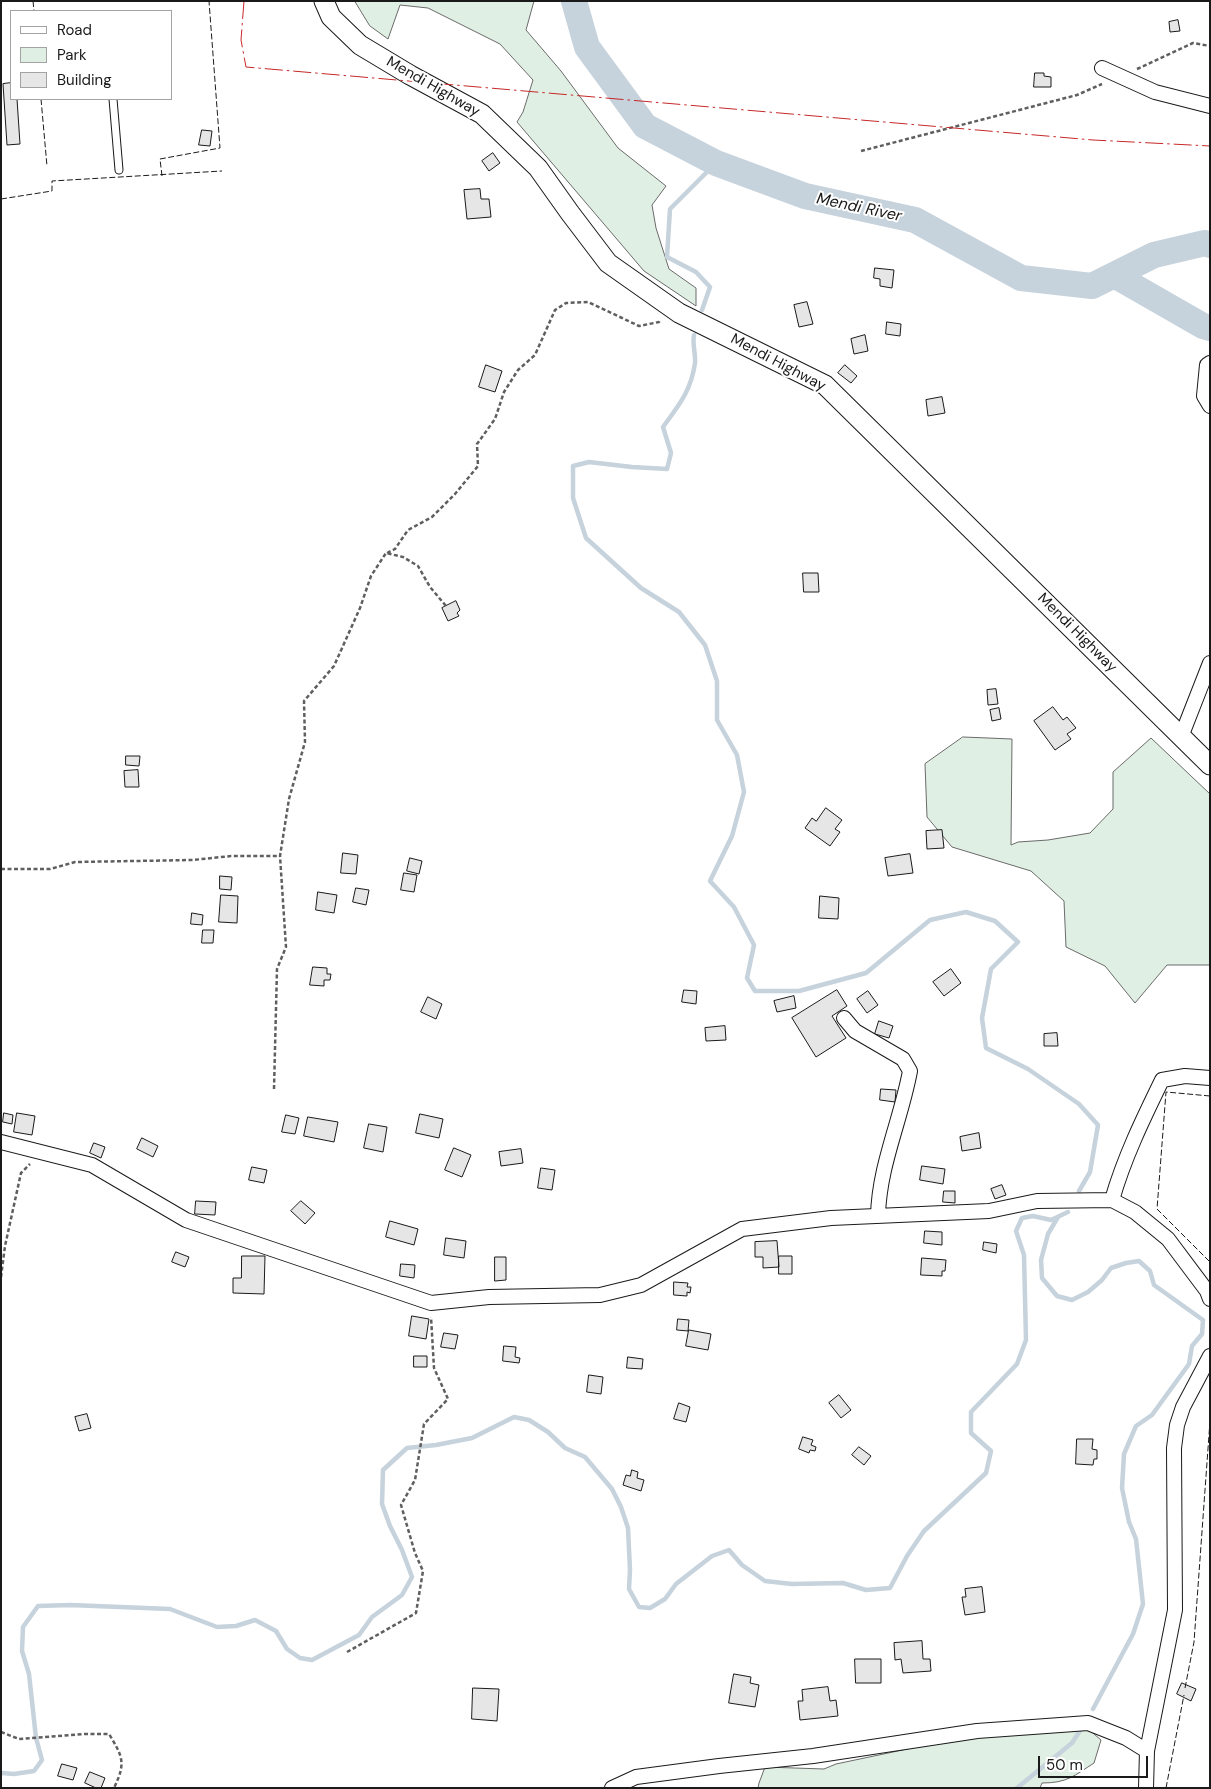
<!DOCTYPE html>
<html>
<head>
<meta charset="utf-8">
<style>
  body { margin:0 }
  #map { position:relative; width:1211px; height:1789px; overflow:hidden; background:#fff; font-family:"DM Sans",sans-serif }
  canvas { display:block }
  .frame { position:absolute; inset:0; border:2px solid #1a1a1a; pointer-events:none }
  .legend { position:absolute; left:10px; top:10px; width:162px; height:90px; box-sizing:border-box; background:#fff; border:1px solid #a3a3a3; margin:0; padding:6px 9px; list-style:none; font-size:15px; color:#1a1a1a }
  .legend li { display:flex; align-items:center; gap:10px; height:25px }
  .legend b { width:25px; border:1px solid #a3a3a3 }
  .scale { position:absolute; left:1038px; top:1756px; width:110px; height:22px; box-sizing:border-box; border:2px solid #1a1a1a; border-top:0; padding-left:6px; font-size:15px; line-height:18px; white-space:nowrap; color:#1a1a1a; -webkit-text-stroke:4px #fff; paint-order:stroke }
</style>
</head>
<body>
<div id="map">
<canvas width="1211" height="1789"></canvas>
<div class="frame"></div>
<ul class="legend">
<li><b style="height:6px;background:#fff"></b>Road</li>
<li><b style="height:14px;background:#e0efe3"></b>Park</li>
<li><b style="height:14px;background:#e6e6e6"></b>Building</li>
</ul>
<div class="scale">50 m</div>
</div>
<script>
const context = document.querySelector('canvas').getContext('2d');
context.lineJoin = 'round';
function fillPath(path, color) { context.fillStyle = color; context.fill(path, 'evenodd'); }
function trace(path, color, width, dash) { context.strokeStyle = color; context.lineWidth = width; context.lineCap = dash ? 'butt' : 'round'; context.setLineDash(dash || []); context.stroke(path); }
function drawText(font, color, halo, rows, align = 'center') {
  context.font = font + ' "DM Sans",sans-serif'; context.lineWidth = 4; context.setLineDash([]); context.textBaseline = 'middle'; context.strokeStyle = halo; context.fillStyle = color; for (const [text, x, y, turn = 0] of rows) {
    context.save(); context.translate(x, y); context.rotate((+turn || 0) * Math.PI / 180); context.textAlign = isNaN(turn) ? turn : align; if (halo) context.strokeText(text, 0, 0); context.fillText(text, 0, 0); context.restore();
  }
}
const green = new Path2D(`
  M355,1H534L526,30L561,71L618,148L666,186L652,205L656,228L669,269L696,288V306L644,271L517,122L523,112L533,80L500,44L428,8L400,5L388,39L370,26Z
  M963,737L1012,739L1011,845L1018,842L1048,840L1090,833L1113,809V772L1151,738L1210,794V965H1167L1135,1003L1105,966L1066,947L1064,901L1031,871L952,847L927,817L925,764Z
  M1061,1726L1087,1728L1101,1740L1094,1763C1074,1776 1067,1783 1042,1783L1040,1788H758L759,1783L765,1767L824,1769L836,1764L931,1744Z`);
fillPath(green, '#e0efe3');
trace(green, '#6a6a6a', 1);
trace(new Path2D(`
  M702,310L710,287L696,272L667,257L670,209L716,163
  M694,335C692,344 696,354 695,363C691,391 679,405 663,427L671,453L667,469L632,467L589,462L573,466V498L586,538L641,588L679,612L705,645L717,681V720L737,755L744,792L732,836L710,881L734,907L754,945L747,978L755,991H799L866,973L930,920L966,912L995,921L1018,942L991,969L982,1018L986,1048L1028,1069L1079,1104L1098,1125L1090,1172L1079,1191
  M1058,1217L1048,1234L1041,1260L1042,1278L1057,1296L1072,1300L1088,1292L1102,1280L1111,1268L1126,1263L1139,1261L1150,1271L1154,1285L1203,1320L1202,1334L1192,1346L1189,1364L1152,1415L1136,1426L1124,1454L1122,1488L1129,1522L1136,1539L1143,1604L1133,1634L1093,1709
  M1,1773L14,1774L34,1771L42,1760L36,1738L29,1674L22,1651L23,1627L38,1606L70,1605L170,1609L217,1627L236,1626L255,1620L276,1631L287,1649L300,1658L312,1660L359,1635L372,1617L402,1595L412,1577L402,1550L390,1526L382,1504L383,1470L407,1448L436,1445L472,1438L514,1417L529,1420L548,1432L565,1448L585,1457L612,1489L621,1507L628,1528L630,1570L629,1589L639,1607L650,1608L665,1599L676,1584L712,1556L729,1550L742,1565L765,1581L792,1584L843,1583L866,1590L890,1588L907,1556L924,1531L986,1473L991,1451L971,1433V1412L1017,1364L1026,1340L1024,1255L1016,1231L1022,1218L1033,1216L1051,1220L1068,1212
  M1017,1788L1072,1743L1083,1726`), '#c6d2dc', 4.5);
trace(new Path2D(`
  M574,1L587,47L645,126L716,163L805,196L915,220L1021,278L1092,286L1154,255L1205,243L1210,245
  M1114,275L1203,326L1210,328`), '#c6d2dc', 26);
const building = new Path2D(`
  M1178,20L1180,31L1170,32L1169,22Z
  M1035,73H1044V76L1051,77V87H1034Z
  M11,83V99H17L20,144L7,145L3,84Z
  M202,130L212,131L210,146L199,145Z
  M493,153L500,163L489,171L482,161Z
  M480,189L481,199H489L491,217L467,219L464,190Z
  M875,268L894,270L892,288L880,286V279L874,278Z
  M807,302L813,324L799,327L794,305Z
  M887,322L901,324L900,336L886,334Z
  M865,335L868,351L854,354L851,339Z
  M486,365L502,371L495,392L479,387Z
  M845,365L857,376L851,383L838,373Z
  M942,397L945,413L928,416L926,400Z
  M803,573H818L819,592H804Z
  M456,601L460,610L457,613L459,616L448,621L442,608Z
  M996,689L998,704L988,705L987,690Z
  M1053,707L1063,720L1067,717L1076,728L1067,734L1071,739L1055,750L1034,721Z
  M999,708L1001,719L992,721L990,710Z
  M126,756H140L139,766L126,765Z
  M138,770L139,787H125L124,771Z
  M826,808L842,820L835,829L840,832L830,846L805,828L812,818L816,821Z
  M942,830L944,848L927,849L926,831Z
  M343,853L358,855L356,874L341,873Z
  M910,854L913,873L888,876L885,858Z
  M410,858L422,861L419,874L407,871Z
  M404,873L417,875L414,892L401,890Z
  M220,876L232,877L231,890L220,889Z
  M356,888L369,890L366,905L353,902Z
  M318,892L337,895L334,913L316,910Z
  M221,895L238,896L237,923L219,922Z
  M820,896L839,898L838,919L819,918Z
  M192,913L203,915L202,925L191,924Z
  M203,930H214L213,943H202Z
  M313,967L327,968V974H331L330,980H324V986L310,985Z
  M951,969L961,983L944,996L933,982Z
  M684,990L697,991L696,1004L682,1002Z
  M837,990L847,1006L832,1016L846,1038L816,1057L792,1018Z
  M868,991L878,1005L867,1013L857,999Z
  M794,996L796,1008L777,1012L774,1001Z
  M428,997L442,1004L436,1019L421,1012Z
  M879,1021L893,1026L889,1038L875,1034Z
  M725,1026L726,1040L706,1041L705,1028Z
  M1057,1033L1058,1046H1044V1034Z
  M881,1089L896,1090L895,1102L880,1100Z
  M4,1113L13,1115L12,1124L3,1122Z
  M17,1113L35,1116L32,1135L14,1132Z
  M420,1114L443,1119L439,1138L416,1133Z
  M286,1115L299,1118L295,1134L282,1132Z
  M308,1117L338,1122L334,1142L304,1136Z
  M369,1124L387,1127L383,1152L364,1148Z
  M979,1133L981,1148L962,1151L960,1137Z
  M142,1138L158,1146L153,1157L137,1149Z
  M94,1143L105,1147L101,1158L90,1153Z
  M454,1148L471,1155L462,1177L445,1170Z
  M521,1149L523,1163L501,1166L499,1152Z
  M922,1166L945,1169L943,1184L920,1180Z
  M252,1167L267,1170L264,1183L249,1180Z
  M541,1168L555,1170L552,1190L538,1188Z
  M1002,1185L1006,1195L995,1199L991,1189Z
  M944,1191H955V1203L943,1202Z
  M196,1201L216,1202L215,1215L195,1214Z
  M301,1201L315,1213L305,1224L291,1211Z
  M390,1221L418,1229L414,1245L386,1237Z
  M925,1231L942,1232V1245L924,1243Z
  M446,1238L466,1241L464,1258L444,1255Z
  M777,1241L779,1267L763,1268V1257H755V1242Z
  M984,1242L997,1244L996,1253L983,1250Z
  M176,1252L189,1257L185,1267L172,1262Z
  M242,1256H265L264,1294L233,1293V1278H241Z
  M779,1256H792V1274H779Z
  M495,1257H506V1280L495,1281Z
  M922,1258L946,1260L945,1271H942V1276L921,1275Z
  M401,1264L415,1265L414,1278L400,1276Z
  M674,1282L688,1283L687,1287H691L690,1293L687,1292V1296L674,1295Z
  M412,1316L429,1319L426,1339L409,1336Z
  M678,1319L689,1320L688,1331L677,1330Z
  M689,1330L711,1334L708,1350L686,1346Z
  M444,1333L458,1335L455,1349L441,1347Z
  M504,1346L516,1347L515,1357L520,1358L519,1363L503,1361Z
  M414,1356H427V1367H414Z
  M628,1357L643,1359L642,1369L627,1368Z
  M589,1375L603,1377L601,1394L587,1392Z
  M839,1395L851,1410L841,1418L829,1403Z
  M679,1403L690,1407L686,1422L674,1419Z
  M87,1414L91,1428L79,1431L75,1417Z
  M803,1437L813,1440L811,1445L816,1447L815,1451L810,1450L809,1453L799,1449Z
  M1077,1439H1093L1092,1449L1097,1450V1459H1094L1093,1465L1076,1464Z
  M859,1447L871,1456L864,1465L852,1455Z
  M632,1470L638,1472L637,1478L644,1480L641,1491L623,1485L626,1475L630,1476Z
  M982,1587L985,1612L965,1615L962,1597H966L965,1589Z
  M922,1641L923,1659H930L931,1671L903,1673L901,1659L895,1660L894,1643Z
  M855,1659H881V1683H856Z
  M734,1674L751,1677L750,1683L759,1685L755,1707L729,1703Z
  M1182,1683L1196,1689L1191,1701L1177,1694Z
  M828,1687L830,1701L836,1700L838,1716L800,1720L798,1701H803L802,1690Z
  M473,1688L499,1689L497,1721L472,1719Z
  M62,1764L77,1768L73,1780L58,1776Z
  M90,1772L105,1778L101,1788H96L85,1783Z`);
fillPath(building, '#e6e6e6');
trace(building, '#1a1a1a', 1);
const lane = new Path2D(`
  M113,99L119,170`);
const street = new Path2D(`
  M1102,68L1155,92L1210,106
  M1210,363L1207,365L1204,396L1210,406
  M1181,737L1210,663
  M844,1018L855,1031L903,1059L910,1071C901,1120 879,1166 878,1216
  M1,1142L92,1165L186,1220L431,1303L489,1297L600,1295L641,1285L742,1229L831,1218L989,1211L1037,1201L1112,1200L1135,1212L1168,1239L1207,1291L1210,1299
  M1112,1200C1124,1158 1143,1119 1162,1080L1185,1076L1210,1078
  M612,1788L636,1777L719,1766L813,1756L977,1731L1088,1723L1126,1738L1147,1751
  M1146,1788L1147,1751L1175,1610L1174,1448L1177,1425L1183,1407L1210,1356`);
const secondary = new Path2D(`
  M324,1L331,17L360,45L410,75L482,114L538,168L570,213L608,263L679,313L825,385L1210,765`);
trace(lane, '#1a1a1a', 9);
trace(street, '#1a1a1a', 16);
trace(secondary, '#1a1a1a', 21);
trace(new Path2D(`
  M1137,69L1193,43L1210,46
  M861,151L1077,95L1102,84
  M387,553L395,549L408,530L432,517L455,494L478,466L477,444L495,419L504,392L518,370L535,355L555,310L566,303L588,302L639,326L659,322L660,320
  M1,869H50L75,862L193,860L231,856H280
  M274,1089L277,969L286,947L280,856L289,799L305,742L304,701L334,666L360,608L371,576L386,553L403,557L418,566L430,587L446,606
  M1,1277L5,1246L21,1173L30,1164
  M347,1652L416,1613L423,1571L415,1553L401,1505L415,1480L424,1424L448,1399L434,1368L431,1317
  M1,1732L19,1739L84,1734H109C123,1757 126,1763 114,1788`), '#5f5f5f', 2.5, [4, 2.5]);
trace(lane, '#fff', 7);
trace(street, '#fff', 14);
trace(secondary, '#fff', 19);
trace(new Path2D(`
  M33,1L34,11
  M41,99L47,166
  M162,176L160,159L220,148L209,1
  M1,199L52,191V181L222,171
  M1210,1096L1166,1092L1157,1209L1210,1262
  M1185,1688L1194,1642L1210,1421
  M1166,1788L1184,1695`), '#1a1a1a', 1, [6, 2.5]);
trace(new Path2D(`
  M244,1L241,40L246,67L1093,140L1210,146`), '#c62828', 1, [18, 4, 2.5, 4]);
drawText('15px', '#1a1a1a', '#fff', [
  ["Mendi Highway",433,87,30],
  ["Mendi Highway",778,363,28],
  ["Mendi Highway",1077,633,45]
]);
drawText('italic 16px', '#1a1a1a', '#fff', [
  ["Mendi River",859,208,12]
]);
</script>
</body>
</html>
